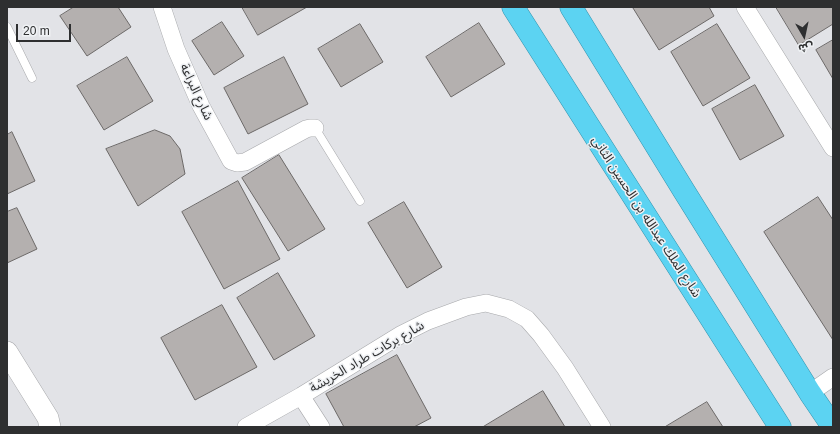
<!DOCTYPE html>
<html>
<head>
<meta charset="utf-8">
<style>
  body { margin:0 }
  #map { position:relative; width:840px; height:434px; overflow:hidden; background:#e2e3e7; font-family:Helvetica,"Noto Sans Arabic",sans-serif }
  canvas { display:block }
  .frame { position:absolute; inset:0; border:8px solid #2e2f30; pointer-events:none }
  .north { position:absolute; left:784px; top:16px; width:40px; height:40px; -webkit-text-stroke:3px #eff1f4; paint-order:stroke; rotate:171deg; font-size:11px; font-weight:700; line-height:16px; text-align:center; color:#2e2f30 }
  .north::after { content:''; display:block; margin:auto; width:14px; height:18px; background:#2e2f30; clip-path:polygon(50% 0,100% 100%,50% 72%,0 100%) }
  .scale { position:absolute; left:16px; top:24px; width:55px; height:18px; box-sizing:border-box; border:2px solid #2e2f30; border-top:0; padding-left:5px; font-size:12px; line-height:14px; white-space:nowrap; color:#2e2f30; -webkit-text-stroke:3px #eff1f4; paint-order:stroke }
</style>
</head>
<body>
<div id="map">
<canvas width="840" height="434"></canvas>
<div class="frame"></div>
<div class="north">ش</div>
<div class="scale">20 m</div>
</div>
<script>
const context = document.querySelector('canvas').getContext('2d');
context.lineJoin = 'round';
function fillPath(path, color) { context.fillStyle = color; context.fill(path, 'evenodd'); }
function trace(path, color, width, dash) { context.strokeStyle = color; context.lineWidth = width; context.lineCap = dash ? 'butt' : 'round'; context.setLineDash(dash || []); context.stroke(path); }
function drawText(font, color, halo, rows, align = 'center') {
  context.font = font + ' Helvetica,"Noto Sans Arabic",sans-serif'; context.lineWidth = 3; context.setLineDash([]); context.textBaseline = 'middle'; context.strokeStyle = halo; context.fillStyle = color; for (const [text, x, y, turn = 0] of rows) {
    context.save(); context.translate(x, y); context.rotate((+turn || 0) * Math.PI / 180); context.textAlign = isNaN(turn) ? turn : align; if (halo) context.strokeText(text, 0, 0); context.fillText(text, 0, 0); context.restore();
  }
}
const building = new Path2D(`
  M74,7H118L131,27L87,56L60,16Z
  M242,7H307L258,35Z
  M634,7H709L714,16L659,50L633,8Z
  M776,7H833V24L799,45Z
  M222,22L244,56L214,75L192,41Z
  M479,23L505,64L451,97L426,57Z
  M360,24L383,62L341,87L318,49Z
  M717,24L750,78L703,106L671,52Z
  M833,40V79L816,50Z
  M127,57L153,101L104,130L77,86Z
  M284,57L308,104L248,134L224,88Z
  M755,85L784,136L740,160L712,109Z
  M155,130L170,136L180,149L185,174L138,206L106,149Z
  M12,132L35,181L7,194V135Z
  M279,155L325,229L288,251L242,178Z
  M238,181L280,259L224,289L182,212Z
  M818,197L833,220V340L764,232Z
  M404,202L442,267L407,288L368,223Z
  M17,208L37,249L7,263V212Z
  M278,273L315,336L274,360L237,298Z
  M222,305L257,367L195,400L161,338Z
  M397,355L431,418L414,427H344L326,394Z
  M543,391L565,427H483Z
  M707,402L723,427H665Z`);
fillPath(building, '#b4b0af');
trace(building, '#6c6968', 1);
const service = new Path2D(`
  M7,27L32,78
  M315,128L360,201`);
const minor = new Path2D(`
  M162,7L176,49L201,106L231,161L237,163L245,162L306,129L310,128H315
  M745,7L833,148
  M810,393L833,377
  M301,396L321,427
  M246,427L301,396L402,334L428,321L466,307L486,303L509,309L527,319L541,335L565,368L602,427`);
const tertiary = new Path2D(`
  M7,352L48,418L50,427`);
const trunk = new Path2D(`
  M513,7L780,427
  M571,7L684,191L810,393L833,427`);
trace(service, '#a7a8ab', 9);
trace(minor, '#a7a8ab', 18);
trace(tertiary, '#a7a8ab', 22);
trace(trunk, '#3292ac', 23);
trace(service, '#fff', 8);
trace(minor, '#fff', 17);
trace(tertiary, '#fff', 21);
trace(trunk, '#5cd3f2', 22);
drawText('13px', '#2e2f30', '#eff1f4', [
  ["شارع البراعة",196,92,65],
  ["شارع الملك عبدالله بن الحسين الثاني",646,217,57],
  ["شارع بركات طراد الخريشة",367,357,-30]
]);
</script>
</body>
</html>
